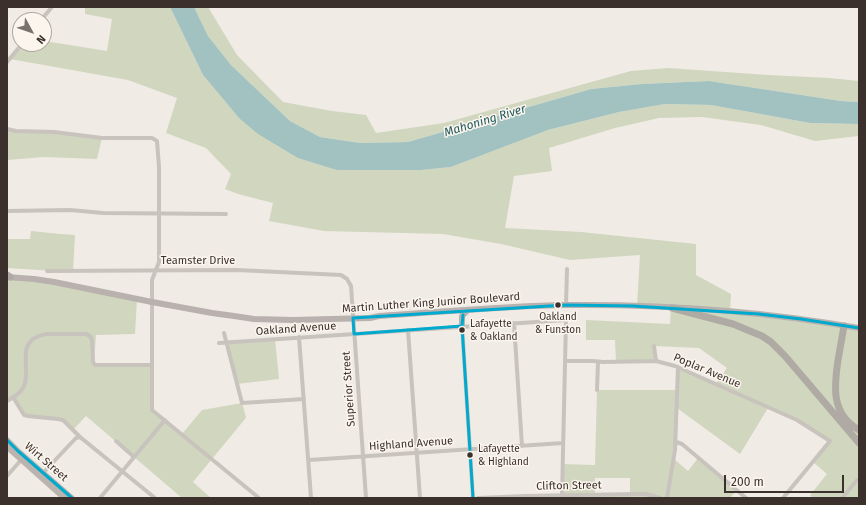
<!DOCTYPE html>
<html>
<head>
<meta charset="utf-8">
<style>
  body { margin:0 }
  #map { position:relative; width:866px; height:505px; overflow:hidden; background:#f0ebe5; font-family:"Fira Sans",sans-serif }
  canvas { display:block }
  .frame { position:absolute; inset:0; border:8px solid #3b302b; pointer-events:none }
  .north { position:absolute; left:12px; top:12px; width:40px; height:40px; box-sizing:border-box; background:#fbf5ee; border:1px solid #aea6a0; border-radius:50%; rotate:130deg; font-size:11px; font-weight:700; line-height:16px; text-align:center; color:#3b302b }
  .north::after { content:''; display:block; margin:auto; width:14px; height:18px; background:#7a716c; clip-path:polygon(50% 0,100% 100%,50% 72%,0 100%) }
  .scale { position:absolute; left:724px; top:475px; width:120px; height:18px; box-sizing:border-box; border:2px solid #3b302b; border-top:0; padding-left:5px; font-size:12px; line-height:14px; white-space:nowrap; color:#3b302b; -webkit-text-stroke:3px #fbf5ee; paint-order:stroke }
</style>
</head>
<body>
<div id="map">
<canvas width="866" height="505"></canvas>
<div class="frame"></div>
<div class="north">N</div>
<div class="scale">200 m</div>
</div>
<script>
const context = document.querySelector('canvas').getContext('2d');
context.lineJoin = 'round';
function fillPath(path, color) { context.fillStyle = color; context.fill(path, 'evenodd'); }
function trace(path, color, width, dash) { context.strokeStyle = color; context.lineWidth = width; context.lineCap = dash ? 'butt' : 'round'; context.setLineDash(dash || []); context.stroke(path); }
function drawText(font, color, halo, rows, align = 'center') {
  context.font = font + ' "Fira Sans",sans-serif'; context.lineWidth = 3; context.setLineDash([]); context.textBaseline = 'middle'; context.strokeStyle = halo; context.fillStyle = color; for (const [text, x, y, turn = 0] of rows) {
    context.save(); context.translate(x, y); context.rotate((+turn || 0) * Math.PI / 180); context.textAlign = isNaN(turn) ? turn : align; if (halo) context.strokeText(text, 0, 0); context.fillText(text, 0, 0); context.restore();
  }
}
fillPath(new Path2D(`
  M85,7H170L203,75L239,118L337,170H421L451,167L548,130L619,112L665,104L711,105L810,123L859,124V136L815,141L761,125L702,117L659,118L615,128L549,148L552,171L514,176L505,228L581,232L696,244V275L731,294L730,312L859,328V439L783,350L761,339L772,346L784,358L859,446V498H813L810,495L827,474L813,462L830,441L797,420L768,408L740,454L677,408L674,459L688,471L698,458L737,490L730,498H586V495H562V464L595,465L597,390H677L678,367L716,384L727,368L699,348L654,346L656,361L616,362L615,340H586V320L670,324L671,308L637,306L640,255L570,260L501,244L443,234L324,231L269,221L273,203L238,194L225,189L231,174L206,148L166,133L177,98L128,80L10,59L22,44H44V41L107,51L112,19L85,14ZM630,478V494H595V478Z
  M194,7H208L237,55L283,102L332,111L366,115L376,133L444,123L631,71L668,68L768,75L829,78L859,81V102L841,101L709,81L642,84L591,89L408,142L360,143L320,137L290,121L231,65L208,36Z
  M7,129L54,132L102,138L97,159L44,157L7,160Z
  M31,231L61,234L75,235L73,271H55L7,268V239H30Z
  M16,278L137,299L135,334L96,335L94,365H152V410L182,434L202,410L242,403L246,417L245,419L193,482L211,498H182L86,416L73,430L63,420L24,415L13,397L7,401V280Z
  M275,339L279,379L237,384L226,342Z`), '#d1d6bf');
fillPath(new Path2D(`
  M170,7H194L208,36L231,65L290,121L320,137L360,143L408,142L591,89L642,84L709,81L841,101L859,102V124L810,123L711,105L665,104L619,112L548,130L451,167L421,170H337L298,158L258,134L239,118L203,75Z`), '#a1c2c1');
trace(new Path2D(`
  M41,20L52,7
  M7,62L22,44
  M7,129L16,131L54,132L102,138H152L157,141L159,167V262L152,280V410L259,498
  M7,211L70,210L103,213L226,214
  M47,271L237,270L341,275L347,279L351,286L366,498
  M566,305L567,269
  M514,323L522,446
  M462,326L473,498
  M408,330L420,498
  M224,333L242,403L304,399
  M299,337L311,498
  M219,343L566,320L562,495
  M654,346L656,361
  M565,361H593L603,362L656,361L675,366L797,420L830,441L783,498
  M597,390L598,362
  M13,397L24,415L28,416L58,419L63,420L80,437
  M7,401C14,397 20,394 24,386C32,368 13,340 46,334H86C89,335 91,336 92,340L93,362L95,365H152
  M116,441L134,457
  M676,442L682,444L746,498
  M309,460L563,443
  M43,473L76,438L80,437L155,498
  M7,476L21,460
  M100,498L165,420
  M478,498L526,496L636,494H646L660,498
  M667,498L675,450L678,367
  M842,498L857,480`), '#c9c3be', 4);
trace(new Path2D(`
  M7,440L18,451L72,498
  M7,447L64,498`), '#bab3ae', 5.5);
trace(new Path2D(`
  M7,277L34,279L54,282L152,302L212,313L234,316L254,319L293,320L370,318L379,316C441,312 504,306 566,305C664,304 763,311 859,328
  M462,326V316L468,310`), '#b8b1ad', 6);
trace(new Path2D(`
  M7,275L10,277
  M672,308L733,324L762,336L771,342L785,356L859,443
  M844,326C842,337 840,349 838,360C834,387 831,414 859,430`), '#afaaa4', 7);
trace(new Path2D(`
  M463,315L462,326L473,498
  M462,326L354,334L353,318L566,305L633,306L759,314L801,319L859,328
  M7,440L18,451L72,498`), '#00a9ce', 3);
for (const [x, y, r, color] of [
  [558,305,3.5,"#3b302b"],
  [462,330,3.5,"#3b302b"],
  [470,455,3.5,"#3b302b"]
]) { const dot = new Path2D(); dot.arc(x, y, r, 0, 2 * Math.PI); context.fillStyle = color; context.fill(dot); trace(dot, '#fbf5ee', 1.5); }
drawText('10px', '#3b302b', '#fbf5ee', [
  ["Oakland",558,317,"center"],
  ["& Funston",558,330,"center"],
  ["Lafayette",470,324],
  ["& Oakland",470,337],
  ["Lafayette",478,449],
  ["& Highland",478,462]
], 'left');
drawText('11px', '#3b302b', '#fbf5ee', [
  ["Teamster Drive",198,261],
  ["Martin Luther King Junior Boulevard",431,303,-4],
  ["Oakland Avenue",296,329,-4],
  ["Poplar Avenue",707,371,23],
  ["Superior Street",349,389,-94],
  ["Highland Avenue",411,444,-4],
  ["Wirt Street",46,462,41],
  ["Clifton Street",569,486,-1]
]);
drawText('italic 12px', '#1f5a5e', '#fbf5ee', [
  ["Mahoning River",485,121,-17]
]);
</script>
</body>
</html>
